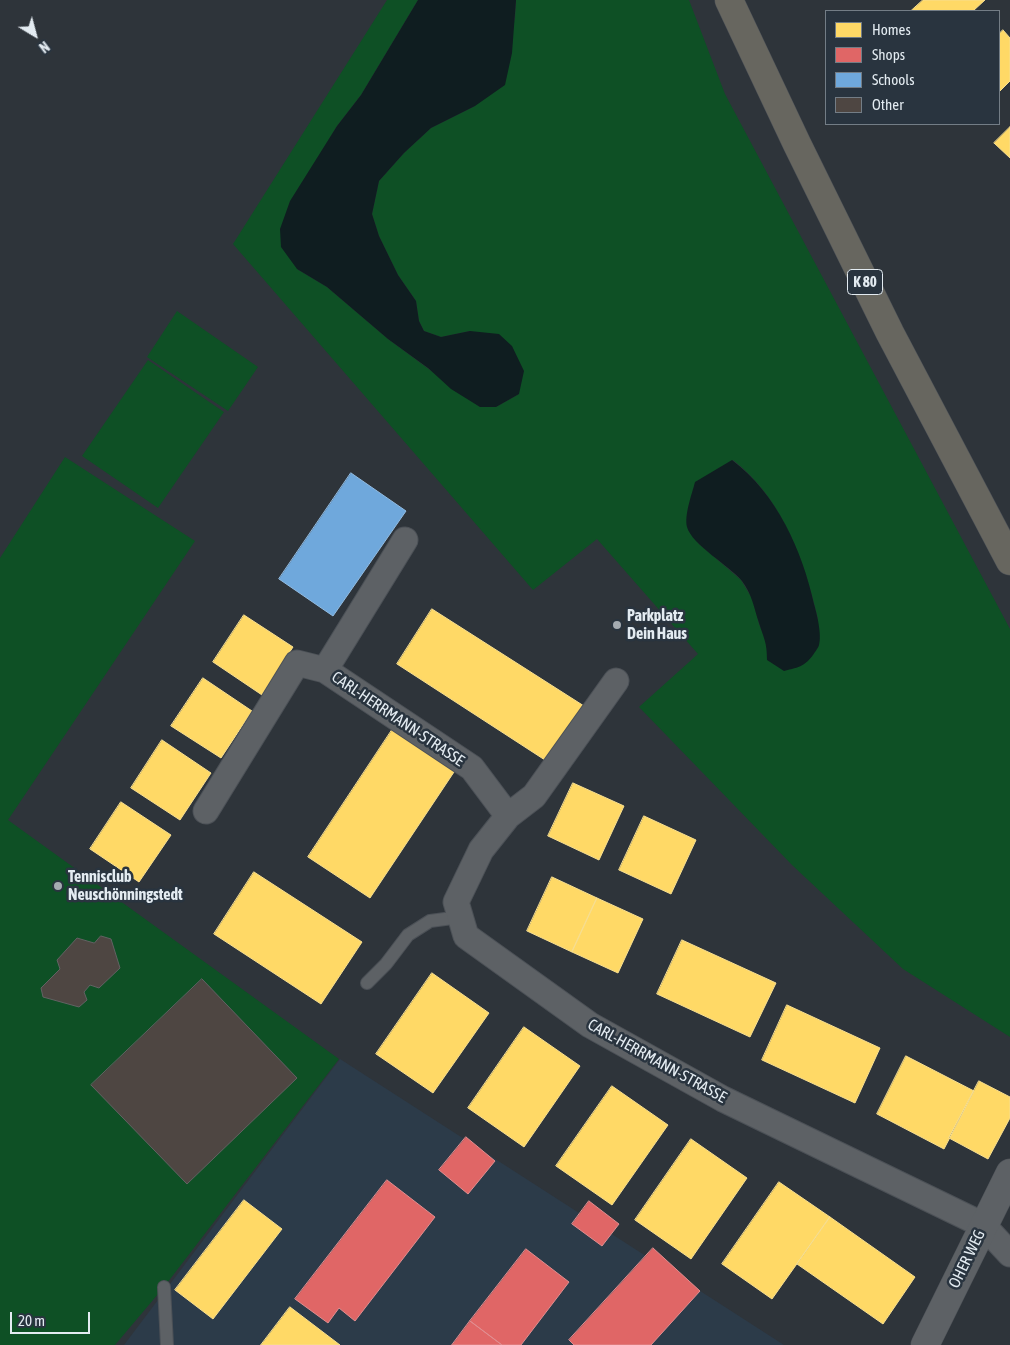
<!DOCTYPE html>
<html>
<head>
<meta charset="utf-8">
<style>
  body { margin:0 }
  #map { position:relative; width:1010px; height:1345px; overflow:hidden; background:#2e343a; font-family:"Asap Condensed",sans-serif }
  canvas { display:block }
  .legend { position:absolute; left:825px; top:10px; width:175px; height:115px; box-sizing:border-box; background:#29343f; border:1px solid #737d86; margin:0; padding:6px 9px; list-style:none; font-size:15px; color:#e3ebf1 }
  .legend li { display:flex; align-items:center; gap:10px; height:25px }
  .legend b { width:25px; border:1px solid #737d86 }
  .north { position:absolute; left:10px; top:10px; width:50px; height:50px; -webkit-text-stroke:4px #29343f; paint-order:stroke; rotate:143deg; font-size:14px; font-weight:700; line-height:20px; text-align:center; color:#e3ebf1 }
  .north::after { content:''; display:block; margin:auto; width:18px; height:22px; background:#e3ebf1; clip-path:polygon(50% 0,100% 100%,50% 72%,0 100%) }
  .scale { position:absolute; left:10px; top:1312px; width:80px; height:22px; box-sizing:border-box; border:2px solid #e3ebf1; border-top:0; padding-left:6px; font-size:15px; line-height:18px; white-space:nowrap; color:#e3ebf1; -webkit-text-stroke:4px #29343f; paint-order:stroke }
</style>
</head>
<body>
<div id="map">
<canvas width="1010" height="1345"></canvas>
<ul class="legend">
<li><b style="height:14px;background:#ffd966"></b>Homes</li>
<li><b style="height:14px;background:#e06666"></b>Shops</li>
<li><b style="height:14px;background:#6fa8dc"></b>Schools</li>
<li><b style="height:14px;background:#4e4642"></b>Other</li>
</ul>
<div class="north">N</div>
<div class="scale">20 m</div>
</div>
<script>
const context = document.querySelector('canvas').getContext('2d');
context.lineJoin = 'round';
function fillPath(path, color) { context.fillStyle = color; context.fill(path, 'evenodd'); }
function trace(path, color, width, dash) { context.strokeStyle = color; context.lineWidth = width; context.lineCap = dash ? 'butt' : 'round'; context.setLineDash(dash || []); context.stroke(path); }
function drawText(font, color, halo, rows, align = 'center') {
  context.font = font + ' "Asap Condensed",sans-serif'; context.lineWidth = 5; context.setLineDash([]); context.textBaseline = 'middle'; context.strokeStyle = halo; context.fillStyle = color; for (const [text, x, y, turn = 0] of rows) {
    context.save(); context.translate(x, y); context.rotate((+turn || 0) * Math.PI / 180); context.textAlign = isNaN(turn) ? turn : align; if (halo) context.strokeText(text, 0, 0); context.fillText(text, 0, 0); context.restore();
  }
}
fillPath(new Path2D(`
  M340,1059L784,1345H124Z`), '#2c3b49');
fillPath(new Path2D(`
  M387,0H418L361,95L337,126L318,158L297,269L327,287L388,339L480,407H496L519,394L470,331L441,337L424,331L419,321L416,301L398,275L379,236L372,214L379,181L404,153L431,128L475,106L515,19L516,0H689L725,94L1010,629V1037L903,969L792,865L639,707L698,654L597,539L533,590L233,244ZM733,460C782,498 804,560 818,619L767,660V643L759,624L753,600L741,580L698,543Z
  M177,311L258,367L228,411L147,357Z
  M148,360L224,412L158,508L82,456Z
  M65,457L195,541L8,820L339,1059L164,1287L115,1345H0V558ZM202,979L297,1078L92,1085Z`), '#0e5025');
fillPath(new Path2D(`
  M418,0H516L512,53L505,85L475,106L431,128L404,153L379,181L372,214L379,236L398,275L416,301L419,321L424,331L441,337L470,331L499,334L512,346L524,371L519,394L496,407H480L451,389L428,368L388,339L327,287L297,269L281,247L280,229L290,201L337,126L361,95Z
  M732,460C777,494 802,550 814,604C817,614 822,635 819,645C819,646 816,651 815,652C806,666 800,667 784,671L767,660C767,642 764,639 759,623C754,608 752,594 742,581C730,566 692,545 687,527C684,515 692,494 695,482Z`), '#0f1d20');
const homes = new Path2D(`
  M923,0H985L973,11H911Z
  M1003,30L1010,38V81L999,92V34Z
  M1010,127V158L994,143Z
  M432,609L584,706L548,762L397,664Z
  M244,615L293,647L262,695L213,662Z
  M203,678L252,711L221,758L171,726Z
  M394,727L456,769L370,898L308,857Z
  M162,740L211,773L180,820L131,788Z
  M573,783L624,806L599,860L548,836Z
  M121,802L171,835L139,882L90,849Z
  M644,816L696,840L671,894L619,870Z
  M254,872L362,942L321,1004L214,934Z
  M552,877L597,898L572,952L527,931Z
  M597,898L643,919L618,973L572,952Z
  M682,940L776,983L750,1037L657,994Z
  M432,973L489,1013L433,1093L376,1054Z
  M787,1005L880,1048L855,1103L762,1060Z
  M524,1027L580,1066L524,1147L468,1108Z
  M906,1056L974,1091L944,1149L877,1114Z
  M979,1081L1010,1097V1118L988,1159L949,1138Z
  M612,1086L668,1125L612,1205L556,1166Z
  M691,1139L747,1178L691,1259L635,1220Z
  M779,1182L830,1217L772,1299L722,1264Z
  M244,1200L282,1229L213,1319L175,1290Z
  M830,1217L915,1277L883,1324L797,1264Z
  M290,1307L340,1345H261Z`);
fillPath(homes, '#ffd966');
trace(homes, '#f7de90', 1);
const shops = new Path2D(`
  M466,1137L495,1161L468,1194L439,1170Z
  M387,1180L435,1217L355,1321L339,1308L328,1323L295,1299Z
  M589,1201L619,1224L602,1246L572,1224Z
  M653,1248L700,1291L651,1345H574L569,1340Z
  M526,1249L569,1282L521,1345H502L470,1321Z
  M470,1321L502,1345H452Z`);
fillPath(shops, '#e06666');
trace(shops, '#e18e90', 1);
const schools = new Path2D(`
  M351,473L406,511L333,616L279,579Z`);
fillPath(schools, '#6fa8dc');
trace(schools, '#92bce2', 1);
const building = new Path2D(`
  M101,936L111,939L120,968L99,988L90,985L84,992L87,1000L79,1007L43,997L41,988L60,969L57,960L77,938L94,943Z
  M202,979L297,1078L187,1184L91,1085Z`);
fillPath(building, '#4e4642');
trace(building, '#626263', 1);
const service = new Path2D(`
  M367,983L386,964L408,935L430,921L460,917
  M164,1287L167,1345`);
const minor = new Path2D(`
  M325,670L405,540
  M616,681L534,796L508,816L481,850L456,902L466,936L590,1025L723,1099L983,1225L1010,1254
  M206,811L297,663L325,670L472,768L508,816`);
const tertiary = new Path2D(`
  M925,1345L1010,1173`);
const trunk = new Path2D(`
  M729,0L797,144L890,333L1010,561`);
trace(service, '#4c5157', 14);
trace(minor, '#4c5157', 27);
trace(tertiary, '#4c5157', 29);
trace(trunk, '#4c5157', 29);
trace(service, '#5d6165', 12);
trace(minor, '#5d6165', 25);
trace(tertiary, '#5d6165', 28);
trace(trunk, '#67665f', 28);
for (const [x, y, r, color] of [
  [617,625,5,"#a4abb1"],
  [58,886,5,"#a4abb1"]
]) { const dot = new Path2D(); dot.arc(x, y, r, 0, 2 * Math.PI); context.fillStyle = color; context.fill(dot); trace(dot, '#29343f', 2); }
for (const [x, y, w] of [
  [865,282,35]
]) { const box = new Path2D(); box.roundRect(x - w / 2, y - 12.5, w, 25, 4); context.fillStyle = '#29343f'; context.fill(box); trace(box, '#e3ebf1', 1); }
drawText('bold 15px', '#e3ebf1', null, [
  ["K 80",865,282]
]);
drawText('bold 16px', '#e3ebf1', '#29343f', [
  ["Parkplatz",627,616],
  ["Dein Haus",627,634],
  ["Tennisclub",68,877],
  ["Neuschönningstedt",68,895]
], 'left');
drawText('16px', '#e3ebf1', '#29343f', [
  ["CARL-HERRMANN-STRASSE",398,719,34],
  ["CARL-HERRMANN-STRASSE",657,1061,29],
  ["OHER WEG",967,1259,-64]
]);
</script>
</body>
</html>
